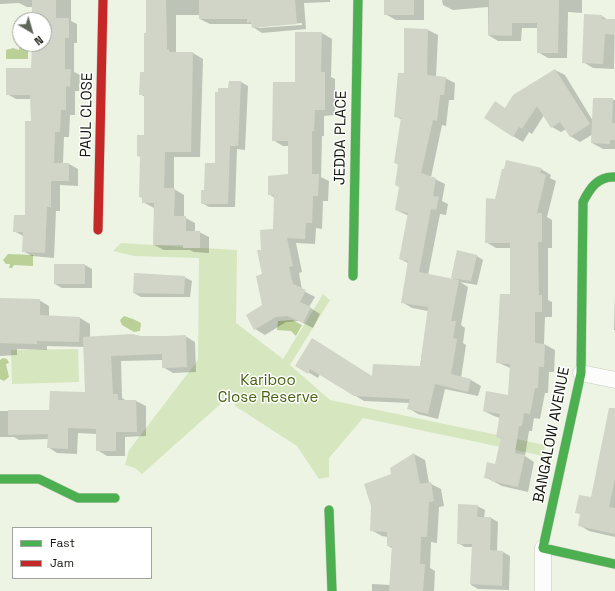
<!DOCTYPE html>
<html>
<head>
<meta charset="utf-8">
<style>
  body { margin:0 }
  #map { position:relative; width:615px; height:591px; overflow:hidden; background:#edf4e4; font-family:"Space Grotesk",sans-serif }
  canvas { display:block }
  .legend { position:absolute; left:12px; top:527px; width:140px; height:52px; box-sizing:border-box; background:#fff; border:1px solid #a1a39f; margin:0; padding:5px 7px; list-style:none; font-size:12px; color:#14180e }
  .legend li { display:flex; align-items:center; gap:8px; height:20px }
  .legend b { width:20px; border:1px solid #a1a39f }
  .north { position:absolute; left:12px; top:12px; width:40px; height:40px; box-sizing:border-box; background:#fff; border:1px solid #a1a39f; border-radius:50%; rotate:142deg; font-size:11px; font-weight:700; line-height:16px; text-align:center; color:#14180e }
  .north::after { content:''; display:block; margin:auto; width:14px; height:18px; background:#606559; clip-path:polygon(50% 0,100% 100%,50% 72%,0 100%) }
</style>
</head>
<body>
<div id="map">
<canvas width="615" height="591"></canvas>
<ul class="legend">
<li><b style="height:5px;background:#4caf50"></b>Fast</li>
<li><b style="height:5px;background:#c62828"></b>Jam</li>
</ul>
<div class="north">N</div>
</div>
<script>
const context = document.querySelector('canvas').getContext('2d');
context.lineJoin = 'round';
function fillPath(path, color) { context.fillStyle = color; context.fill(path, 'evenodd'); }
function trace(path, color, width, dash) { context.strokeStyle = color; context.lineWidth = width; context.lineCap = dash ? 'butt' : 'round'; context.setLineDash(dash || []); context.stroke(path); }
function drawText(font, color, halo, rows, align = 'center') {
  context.font = font + ' "Space Grotesk",sans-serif'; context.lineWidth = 3; context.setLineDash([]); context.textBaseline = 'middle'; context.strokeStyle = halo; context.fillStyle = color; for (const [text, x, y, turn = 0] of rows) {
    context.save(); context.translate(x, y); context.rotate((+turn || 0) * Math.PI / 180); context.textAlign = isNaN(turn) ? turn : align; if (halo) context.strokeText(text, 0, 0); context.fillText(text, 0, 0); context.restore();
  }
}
fillPath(new Path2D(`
  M121,243L237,250L236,323L283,359L323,294L330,300L290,365L330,400L545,445L543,456L363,418L329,458V477L319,479L297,446L235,406L234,392L142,474L135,468L125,465L129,450L198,360L199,258L134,256L113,251Z
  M78,349L79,382L12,384L11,350Z`), '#d6e6bf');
fillPath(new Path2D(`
  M20,43L25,44L28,48V59H6V50L13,48L19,50Z
  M8,254L33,255V266L14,265L12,268H9L10,264H6L3,260Z
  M124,316L133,319L141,323L140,331L134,332L122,325L120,320Z
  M292,320L302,325L296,336L291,331L277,330L278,321Z
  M3,358L7,359L9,363L6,364L9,377L4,381L0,379V360Z`), '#bad097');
fillPath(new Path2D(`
  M0,0H71V21L77,24V43H74V72L80,75L79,91H75V115H70L69,137H64L63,164H69L78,169V186L60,185V211H56L54,258L32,256L23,251V236L14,231L26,216L32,122L31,99H16L7,94V69L33,68V44H44V20H33V7H27L19,3L0,4Z
  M147,0H330V2L304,3L306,29L262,33L253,27L252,24H210L200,19V15H176V53H193L203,59L200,157H174V189L184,195V217L195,223V232H199L209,237V253L194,252L190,250H164L154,245V208L143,202V198L140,197L141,157L138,156L145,136V97L140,94L145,73L147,34ZM302,23V25L259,28L257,26Z
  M385,0H424V20H396L385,14Z
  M442,0H582V13L568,12L567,58H548L538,52V28H522L521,41H498L488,35V7L453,10L443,5Z
  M602,16L608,20H615L614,69L593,68L583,62Z
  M428,30L438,35L436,77L445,78L455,83L454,100H449L446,126L442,125L431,177L445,184L442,201L448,204L446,215L440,214L428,275L456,280L452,278L477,256L483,260L477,285L460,282L468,287L461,325L465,328L463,343L466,345L461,378L471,380L481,386L478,396L445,389L438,419L418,414L408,408L410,403L364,401L320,374L318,378L296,365L373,377L420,367L428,311L412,308L402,302L408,263L400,259L409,216L396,210L400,187L399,165L395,163L402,120L395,116L405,74Z
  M322,33L332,39L331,77L335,79V115L324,116V136H322L321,177L329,181L328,201H323L322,229L316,228L315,244L296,243L302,272L299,273L302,290L315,297L309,307L320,314L313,328L299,321L286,322L265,335L255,329L263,305L262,251L274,230L275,198L269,194L289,175V146H283L273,140L296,83Z
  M555,70L565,75L593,121L594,99L615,100V149H603L592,143L593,134L580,142L570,136L566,129L561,132L552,127L544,115L532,134L529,132L523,142L513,136L505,108Z
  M241,82L248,86L245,150L237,149L235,207H209L202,203L216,164L229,89Z
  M541,169L551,175L550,178L556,181L547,217L552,220V248H548V300L552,302V317H545L544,344L555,350L554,372H549L548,393H545L540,419L534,418L532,431H529L525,456L534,462L528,492L502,486L485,477L496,465L502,439L497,436L500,418L494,416L484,411L509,397L510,368L497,362L511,295V248H496L486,242L496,200Z
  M85,265L92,269V288H62L55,284Z
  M184,277L192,281L190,297H141L134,293Z
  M615,294V330H614Z
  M0,299L39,300L49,306V317L80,318L90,324V337L185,336L195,342L196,372L173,373L163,367V360L121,361L122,398L127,401H136L146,406V436L125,437V456H107L97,450V434L78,433L77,454L57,453L48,447V439L19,440L14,437H0V411H50L86,393L85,347L47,346V350L17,349V355L0,356Z
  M615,414V537L589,531L579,525L581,515L576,512L592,499Z
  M414,454L425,460L429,483L441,489L444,506L439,507L437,543L431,542L430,568L435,571L434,591H372V584L390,585L392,548L388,546V537L382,536L371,530L392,475L391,468Z
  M477,506L485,510L484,518H491L498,522L497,551L503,552L510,556L509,590L478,589L471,585L473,547H465L458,543Z`), '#0003');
fillPath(new Path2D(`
  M32,0H56V18H69V38H65V69H71L70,87L66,86V110H61L60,132H55L54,163H69V181H51V207H47L45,253L22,252L23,232H13L14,215H25V121H31L30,95H6V68H31L32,44H44V20H32Z
  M146,0H166L167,49H169V52H193L191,152H165L164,188H175L174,216H186V231H200V248H183V245H153L154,203H142V197H139L140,156H137V135H144V95H139L140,72H144V33H146Z
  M199,0H295L297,24L252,28L251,22L247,23V19H199Z
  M384,0H414V15H384Z
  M489,0H559L558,53H537V23H512V36L488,35Z
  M584,14L602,15V19H615V35L605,34L603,64L582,63Z
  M404,28L428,29L427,75L446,77L444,95H440L437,121L433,120L421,173L436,178L433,196L439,197L436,210L431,209L419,272L459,280L451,321H456L453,338L457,339L451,374L471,379L468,392L435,384L428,414L407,409L410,399L354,396L310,369L308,374L295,366L312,338L372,376L373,364L420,366L428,307L401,303L408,261L399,259L408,213L395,210L399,187L395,185L398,164L394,163L401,118L394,117L398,73H404Z
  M295,32H322L321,72H325V110H315L314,131H312V174H319L318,196H313L312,223H306L305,239L287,238L293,266L289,267L293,284L306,290L300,302L311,307L303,323L288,316L276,317L254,330L246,315L262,305L256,276L262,274L257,250H261L260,230L273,229L274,195H268V176L288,174V141H272L273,82H295Z
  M555,69L590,124L570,137L560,122L551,128L537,106L522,129L519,127L513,137L484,118L495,101L505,108L513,95Z
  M229,81H241L238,146H230L228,204H201V190H204L205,163H215V92H218V88H228Z
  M593,98H613L612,123H615V140H610V144L591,143Z
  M506,160L542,168L540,173L546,175L537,213H542V242H538L539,295H542V312H535V343L545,344L544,367H539L538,388H535L530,414L524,413L522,426H519L515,453L525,455L518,487L491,481V479L484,478L487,462L495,464L501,438L496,437L500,414L483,411L486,391L508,395L510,364L496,363L500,294H510V243H485L486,198L495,199L502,169H504Z
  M457,250L477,255L471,281L451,278Z
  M54,264H85V284H54Z
  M134,273L185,276L184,294L133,293Z
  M0,298L40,299V315L80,317L79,342L37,341V344L0,343Z
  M132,334L145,337L186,335L187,367L162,368V354L111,356L113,394H118V400H136L137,432H116V451H96V429L68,428V449L47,448L48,434L8,435V410H49L50,391L85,392L83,337Z
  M609,408H615V479L609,507L615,508V534L578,526L580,514L575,513L579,495L591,497Z
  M414,453L420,484L431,482L434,501L429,502L427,537H421L420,564H425L423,591H389L392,546H387V532L370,531L371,506L364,484L391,474L390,468Z
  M458,504L478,505L477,517H491L490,550L503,551L502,586L470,584L472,544H457Z`), '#d0d5c8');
const street = new Path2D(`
  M581,373L615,380
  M543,591V548`);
const fast = new Path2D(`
  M615,177C598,176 590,188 583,202L581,373L543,548L615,564
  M353,276L358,0
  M0,479H39L78,498H115
  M329,510L332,591`);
const jam = new Path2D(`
  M98,230L103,0`);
trace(street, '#c6ccbf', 17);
trace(fast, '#c6ccbf', 10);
trace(jam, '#c6ccbf', 10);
trace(street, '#fcfdfb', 16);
trace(fast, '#4caf50', 9);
trace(jam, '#c62828', 9);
drawText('15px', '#14180e', '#fff', [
  ["PAUL CLOSE",87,115,-89],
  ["JEDDA PLACE",341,138,-89],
  ["BANGALOW AVENUE",552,435,-79]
]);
drawText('15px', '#47610f', '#fff', [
  ["Kariboo",268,381],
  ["Close Reserve",268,398]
]);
</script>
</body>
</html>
